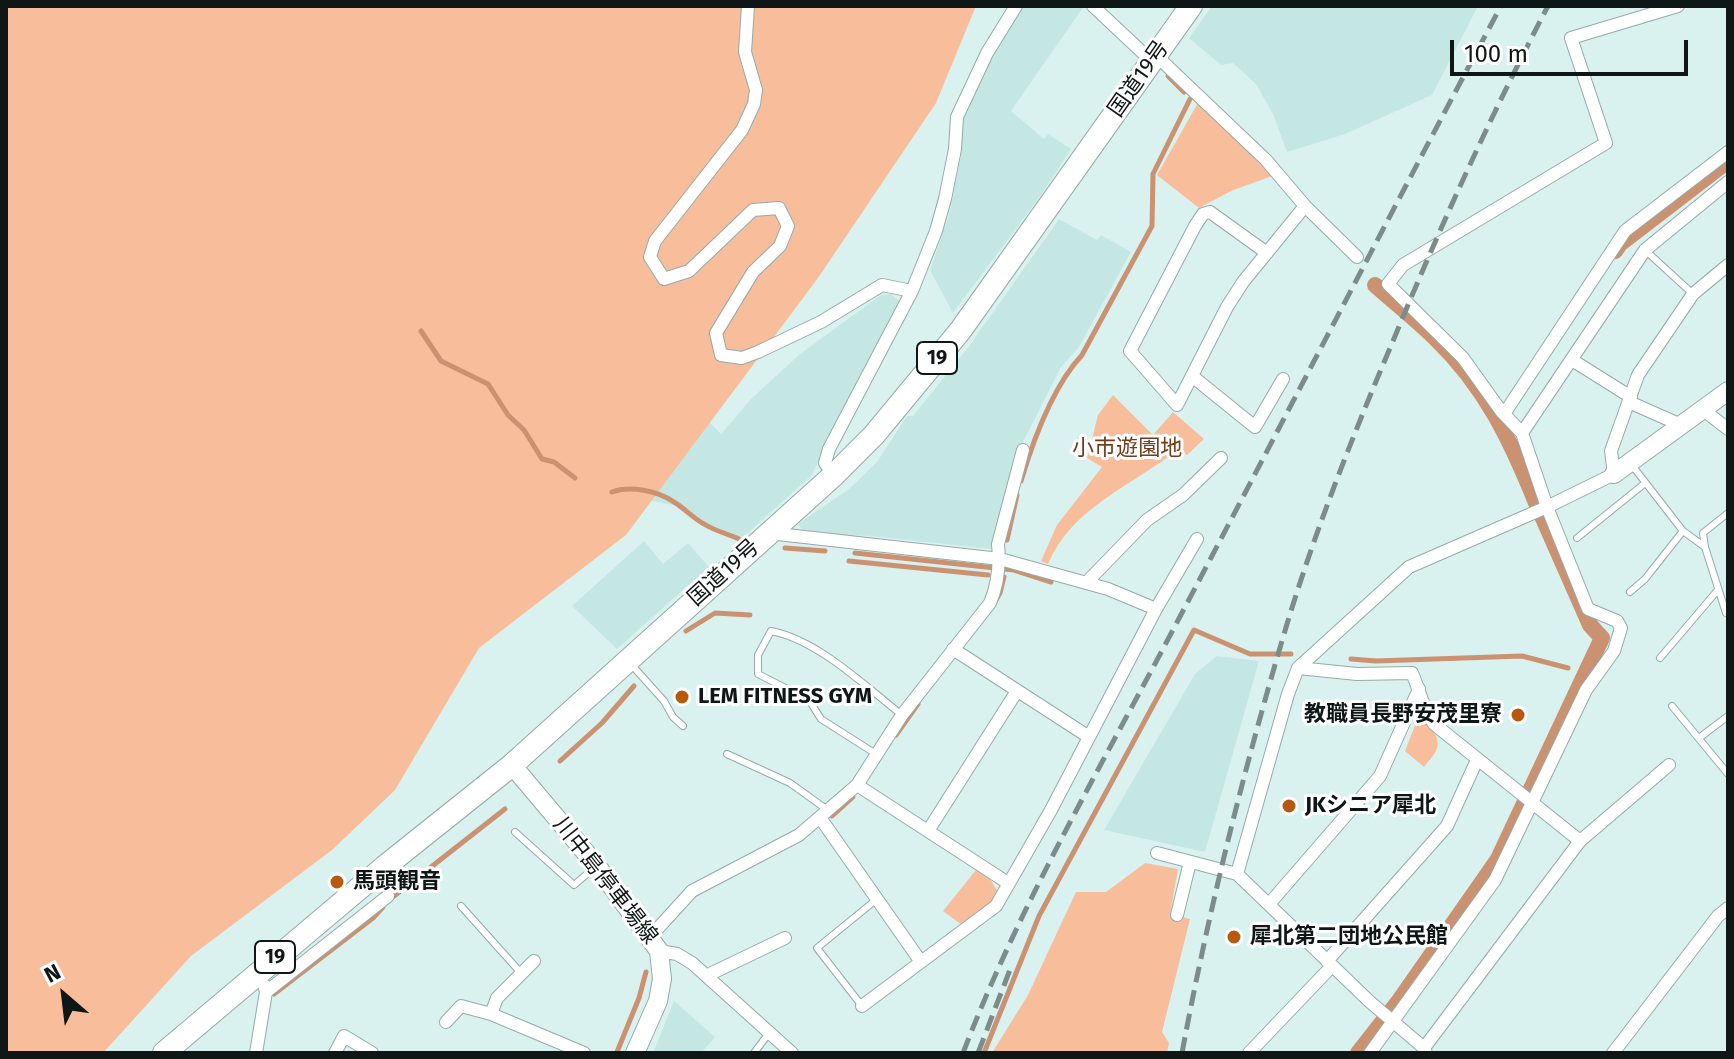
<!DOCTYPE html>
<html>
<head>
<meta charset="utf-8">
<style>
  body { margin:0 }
  #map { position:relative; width:1734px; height:1059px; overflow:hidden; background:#d9f2ef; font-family:"Fira Sans",sans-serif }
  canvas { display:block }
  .frame { position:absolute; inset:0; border:8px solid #0e1716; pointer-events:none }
  .north { position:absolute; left:24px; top:955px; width:80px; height:80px; -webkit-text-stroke:6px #fff; paint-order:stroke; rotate:332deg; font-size:22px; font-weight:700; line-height:32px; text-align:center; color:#0e1716 }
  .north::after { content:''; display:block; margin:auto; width:28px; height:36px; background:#0e1716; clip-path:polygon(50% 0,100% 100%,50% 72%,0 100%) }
  .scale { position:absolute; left:1450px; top:40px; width:238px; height:36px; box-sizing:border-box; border:4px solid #0e1716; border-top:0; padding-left:10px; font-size:24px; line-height:28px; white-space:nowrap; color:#0e1716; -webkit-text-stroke:6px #fff; paint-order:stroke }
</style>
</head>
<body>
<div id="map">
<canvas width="1734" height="1059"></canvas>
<div class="frame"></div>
<div class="north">N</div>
<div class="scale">100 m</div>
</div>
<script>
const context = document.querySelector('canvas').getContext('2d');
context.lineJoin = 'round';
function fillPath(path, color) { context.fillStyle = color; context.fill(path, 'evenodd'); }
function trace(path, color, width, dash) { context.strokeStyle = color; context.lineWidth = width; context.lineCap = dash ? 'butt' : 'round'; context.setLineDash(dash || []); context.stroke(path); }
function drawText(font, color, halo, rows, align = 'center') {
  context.font = font + ' "Fira Sans","Noto Sans JP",sans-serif'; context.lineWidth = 6; context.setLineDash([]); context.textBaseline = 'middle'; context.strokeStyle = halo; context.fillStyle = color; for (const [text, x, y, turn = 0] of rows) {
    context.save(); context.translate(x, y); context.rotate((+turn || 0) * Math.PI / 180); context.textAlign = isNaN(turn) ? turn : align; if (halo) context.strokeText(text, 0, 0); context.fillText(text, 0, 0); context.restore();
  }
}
fillPath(new Path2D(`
  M1020,6H1084L1011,111L1044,139L1048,134L1071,149L1041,195L953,313L930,270L950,212L961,155L960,128L967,105L992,53Z
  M1212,6H1478L1432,95L1345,134L1287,152L1273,114L1256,84L1233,63L1221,65L1189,38Z
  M1059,219L1097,240L1101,235L1131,252L1079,347L1061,367L1017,454L991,549L871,536L804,533L798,524L849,489L877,462L907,416H913L970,345Z
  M891,294L900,302L811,476L742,538L703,523L679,506L642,499L683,395L721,434L751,399L800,354L881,295Z
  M644,541L663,564L688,543L709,567L617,649L572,606Z
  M1217,656L1259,661L1205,852L1104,830L1195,674Z
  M674,1001L715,1037L701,1053H653Z`), '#c5e7e3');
fillPath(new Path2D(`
  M6,6H976L936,103L818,278L626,535L479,648L395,790L332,850L191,956L103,1053H6Z
  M1199,101L1272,176L1231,191L1199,208L1157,175Z
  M1113,395L1153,435L1173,412L1204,439L1187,455L1179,449C1133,485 1072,507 1048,564L1041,561L1057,525L1102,467L1087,458L1098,415Z
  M1418,718L1427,720C1442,745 1442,745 1424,767L1405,751Z
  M1145,863L1178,869L1170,914L1190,919L1162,1032L1169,1043L1167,1053H992L1028,995L1076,892H1106Z
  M976,870L990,879L998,892L991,905L962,925L943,911Z`), '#f8be9c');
trace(new Path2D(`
  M1168,76L1184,92
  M421,331L441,361L488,384L508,415L524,430L542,459L554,462L575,478
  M1021,481C1033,441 1053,386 1082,355L1152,226L1153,174L1190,99
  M612,492C630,485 658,491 674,502C684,508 693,518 704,524C715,531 728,534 739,539
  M1007,540L1017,495
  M785,548L825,551
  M855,553L1014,570L1051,582
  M849,561L988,575
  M996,600L1000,593L1004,577
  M686,631L715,613L750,615
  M1351,659L1376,661L1522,656L1568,668
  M896,735L918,704
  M560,761L602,723L634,686
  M832,816L853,797
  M389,900L505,809
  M274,994L373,918L383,907
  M617,1052L639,998L646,972
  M984,1053L1039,916L1194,630L1250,654H1291`), '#cb9272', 5);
trace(new Path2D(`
  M1615,251L1620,244L1728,161
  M1375,285C1395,303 1417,320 1436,339C1485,386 1511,441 1536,503
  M1358,1053L1398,1002L1498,859L1602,638L1590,625L1542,516`), '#cb9272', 16);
const lane = new Path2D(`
  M1645,250L1693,294
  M1631,464L1683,531L1705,547
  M1577,538L1644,484
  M1630,592L1645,579L1683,531
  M1726,613L1705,547L1703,533L1728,513
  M1660,658L1717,591
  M630,663L664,701L673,717L683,726
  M1672,706L1728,774
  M1699,738L1728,716
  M727,754L790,783L829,811
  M876,754L821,719L809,700L758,674V655L771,631C818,640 865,686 902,715
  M515,832L574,885L594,868
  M461,906L521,973
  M862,1006L817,948L877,899
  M754,1053L769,1033`);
const street = new Path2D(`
  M748,6L745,52L756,90L754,104L742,130L655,241L650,257L664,279L689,271L753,210L779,208L788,226L780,246L753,272L716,333L721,355L742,358L758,352L821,322L882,285L912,291
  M1093,6L1144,54L1164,63L1266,160L1305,206L1357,257
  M1267,253L1210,212L1203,214L1195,226L1130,351L1177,405L1227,307L1243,282L1305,206
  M1572,360L1631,397
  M1192,376L1255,427L1283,379
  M1629,402L1681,425
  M1702,409L1728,429
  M1504,414L1625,231L1728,152
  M1522,433L1645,250L1728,182
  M834,475L825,463L829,449L912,291L936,231L945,199L955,149L957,117L987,53L1016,6
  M769,533L1000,559L1108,589L1156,609
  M1086,583L1147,520L1183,495L1221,458
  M953,649L1089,737
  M1298,668L1357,674L1412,673C1421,693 1421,705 1434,724L1580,841L1424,1048
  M857,785L1008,883
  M821,819L921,962
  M928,831L1017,691
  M1580,841L1669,765
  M1157,853L1237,874
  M1270,903L1380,776L1419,689
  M1177,915L1190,862
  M650,937L692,891L799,835L857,785L902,715L990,603C998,584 1000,565 998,544L1023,450
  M659,951L677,954L692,963L792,1053
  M534,961L497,998L491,1014L584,1053
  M1327,961L1447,826L1477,760
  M708,975L785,938
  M266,992L388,896
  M862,1006L996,906L1051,810L1156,609L1197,539
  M446,1022L461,1006L491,1014
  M256,1053L266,992L264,985
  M335,1053L344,1036L372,1053
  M1249,1053L1332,966
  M1370,1053L1495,880L1586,690L1614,651L1621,628L1617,621L1588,609L1547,507L1522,433L1501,411L1463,358L1388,284L1403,265L1606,143L1571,38L1678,6
  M1426,1053L1424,1048L1369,1001L1237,874L1288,694L1298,668L1409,567L1547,507L1614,474L1611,451L1638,375L1693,294L1728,265
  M1613,1053L1718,916L1728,908`);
const secondary = new Path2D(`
  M1614,474L1728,391
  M512,765L597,866L659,951L662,979L658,1001L635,1053`);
const highway = new Path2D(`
  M164,1053L388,864L512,765L834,475L874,435L960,331L1191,6`);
trace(lane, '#94aba9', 8);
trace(street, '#94aba9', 14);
trace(secondary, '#94aba9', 20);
trace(highway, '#94aba9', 24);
trace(lane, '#fff', 6);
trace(street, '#fff', 12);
trace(secondary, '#fff', 18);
trace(highway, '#fff', 22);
trace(new Path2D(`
  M963,1053C1020,904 1101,767 1175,626C1284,420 1391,212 1501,6
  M978,1053L1011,967
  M1182,1053C1209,908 1245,765 1287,624C1316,528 1354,433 1393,341C1440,227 1491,115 1548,6`), '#7b8c8a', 5, [16, 8]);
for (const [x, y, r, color] of [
  [682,697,8,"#b8590e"],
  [1518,715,8,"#b8590e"],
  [1289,806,8,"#b8590e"],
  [337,882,8,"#b8590e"],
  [1234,937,8,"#b8590e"]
]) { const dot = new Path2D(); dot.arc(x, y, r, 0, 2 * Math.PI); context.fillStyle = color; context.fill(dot); trace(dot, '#fff', 3); }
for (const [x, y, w] of [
  [937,358,40],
  [275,957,40]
]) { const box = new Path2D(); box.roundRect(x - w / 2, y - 16, w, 32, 6); context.fillStyle = '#fff'; context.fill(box); trace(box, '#0e1716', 2); }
drawText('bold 20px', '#0e1716', null, [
  ["19",937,358],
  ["19",275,957]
]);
drawText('22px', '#0e1716', '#fff', [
  ["国道19号",1139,79,-55],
  ["国道19号",724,573,-42],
  ["川中島停車場線",605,881,52]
]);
drawText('22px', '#723c19', '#fff', [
  ["小市遊園地",1127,449]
]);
drawText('bold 22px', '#0e1716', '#fff', [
  ["LEM FITNESS GYM",698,697],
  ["教職員長野安茂里寮",1502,715,"right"],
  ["JKシニア犀北",1305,806],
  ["馬頭観音",353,882],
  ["犀北第二団地公民館",1250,937]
], 'left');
</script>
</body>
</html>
